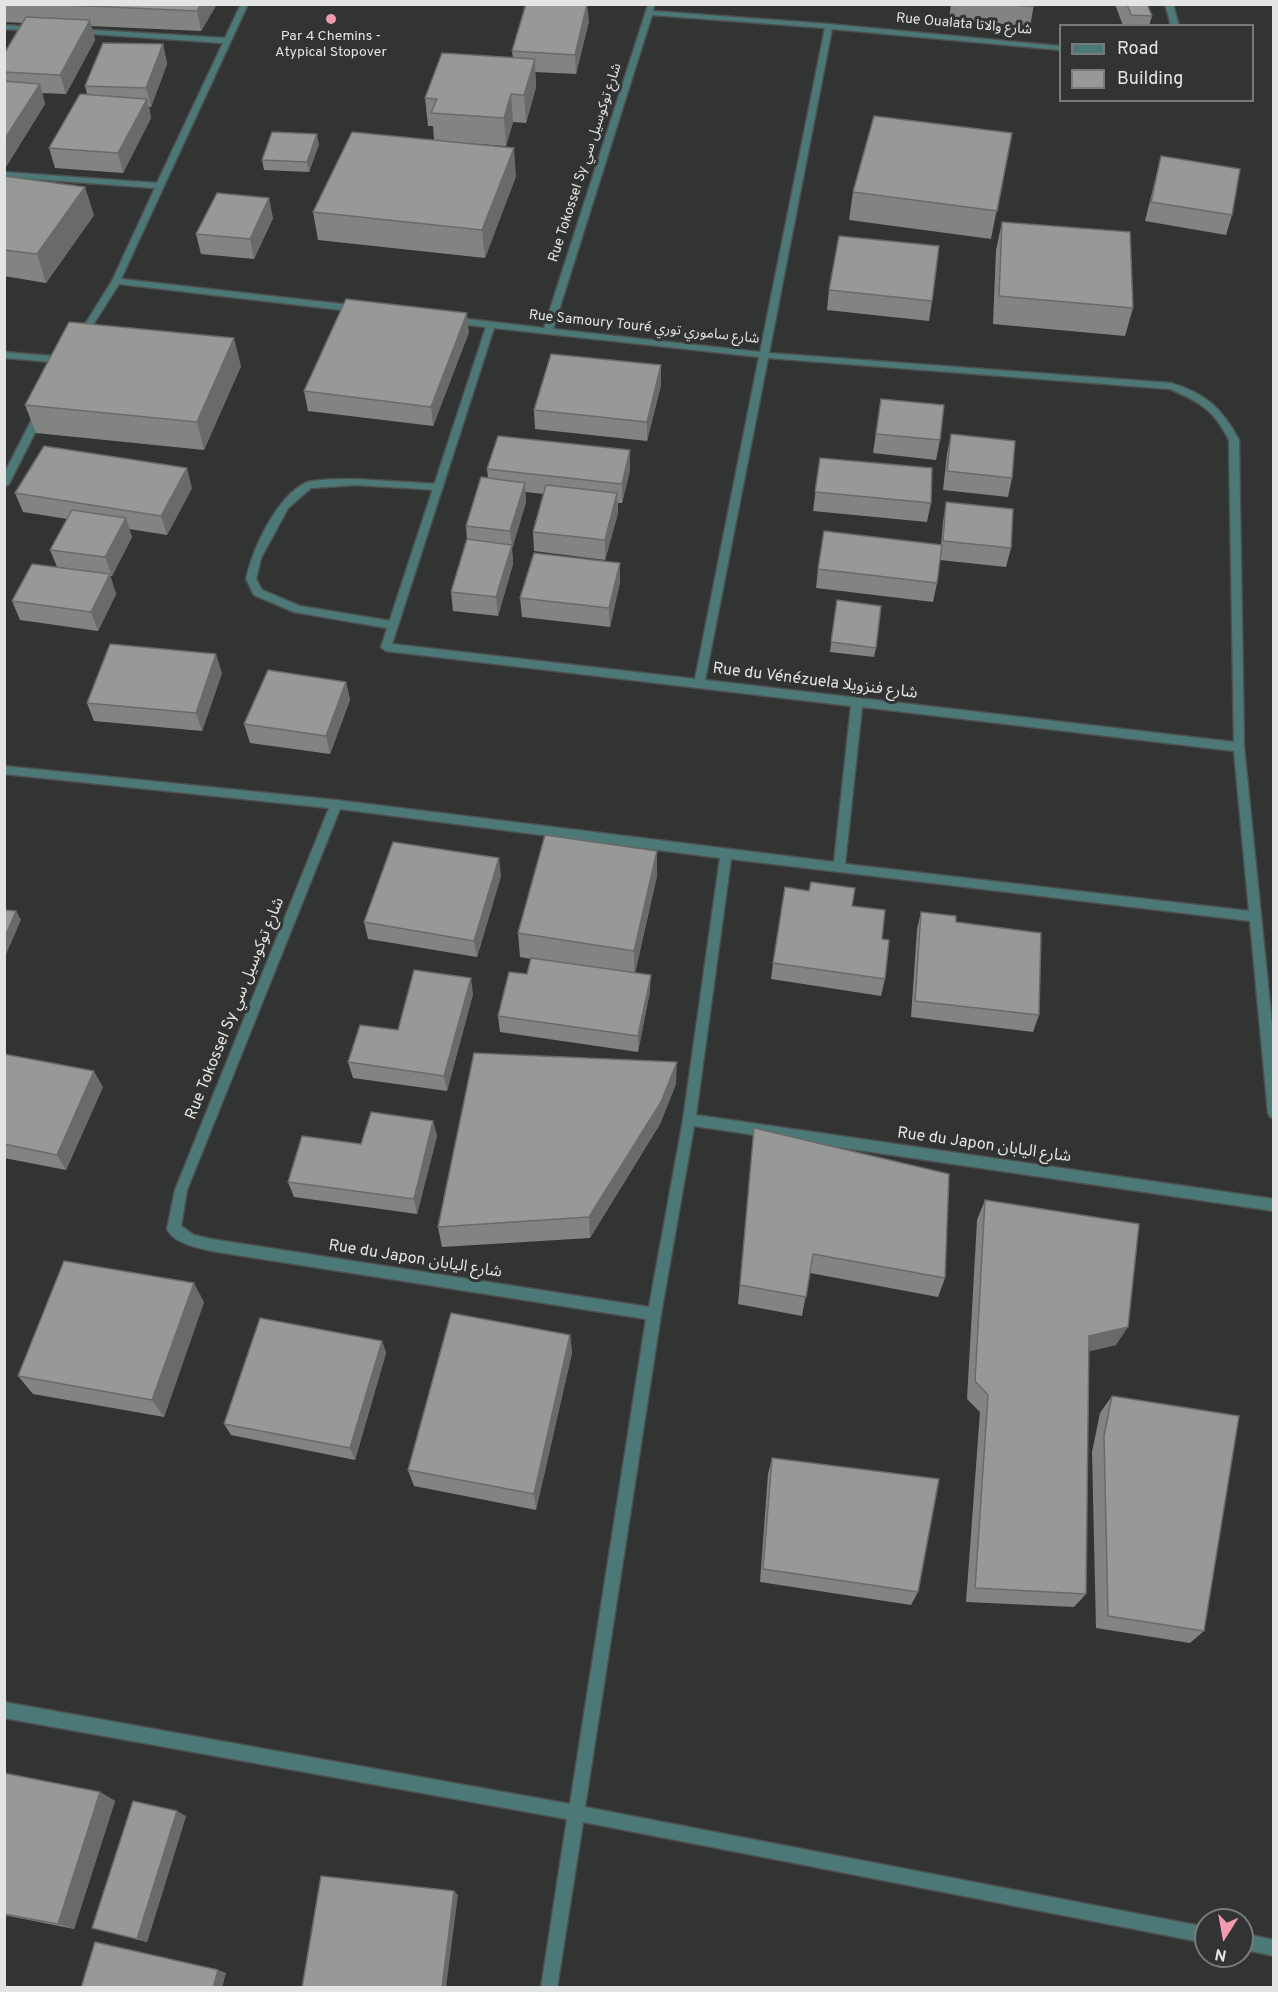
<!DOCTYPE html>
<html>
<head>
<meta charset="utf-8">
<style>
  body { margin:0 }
  #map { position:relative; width:1278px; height:1992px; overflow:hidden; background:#313432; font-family:Overpass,sans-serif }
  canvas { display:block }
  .frame { position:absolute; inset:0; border:6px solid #e3e5e4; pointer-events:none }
  .legend { position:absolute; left:1059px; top:24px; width:195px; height:78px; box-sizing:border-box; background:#313432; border:2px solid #787b79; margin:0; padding:8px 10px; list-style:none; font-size:18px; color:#e3e5e4 }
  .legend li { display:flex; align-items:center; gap:12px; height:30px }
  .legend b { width:30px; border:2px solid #787b79 }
  .north { position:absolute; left:1194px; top:1908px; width:60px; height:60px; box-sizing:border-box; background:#313432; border:2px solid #787b79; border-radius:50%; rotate:191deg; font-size:16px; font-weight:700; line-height:24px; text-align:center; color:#e3e5e4 }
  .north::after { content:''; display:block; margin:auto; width:21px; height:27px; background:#f29aae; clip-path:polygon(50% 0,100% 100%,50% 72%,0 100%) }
</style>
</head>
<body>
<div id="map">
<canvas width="1278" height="1992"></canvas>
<div class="frame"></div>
<ul class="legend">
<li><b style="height:8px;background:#4c7978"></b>Road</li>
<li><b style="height:16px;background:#979996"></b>Building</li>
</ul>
<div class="north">N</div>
</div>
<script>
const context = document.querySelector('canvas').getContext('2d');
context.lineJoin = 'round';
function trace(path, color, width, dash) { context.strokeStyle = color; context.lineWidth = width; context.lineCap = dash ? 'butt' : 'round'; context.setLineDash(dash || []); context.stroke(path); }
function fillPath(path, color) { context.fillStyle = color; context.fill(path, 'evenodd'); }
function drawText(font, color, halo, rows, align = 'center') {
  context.font = font + ' Overpass,"Noto Sans Arabic",sans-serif'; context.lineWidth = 6; context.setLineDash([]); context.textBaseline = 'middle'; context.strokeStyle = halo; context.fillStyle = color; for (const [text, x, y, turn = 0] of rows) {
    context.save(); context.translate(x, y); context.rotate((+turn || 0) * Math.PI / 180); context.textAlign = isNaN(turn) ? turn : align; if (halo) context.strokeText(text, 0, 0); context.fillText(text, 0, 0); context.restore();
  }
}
const lane = new Path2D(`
  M356,479L438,484L443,487L438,490L356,485L311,488L288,508L261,558L256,579L262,590L300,606L397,622L398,625L397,628L393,629L294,612L254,595L246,579C253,548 276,498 305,483C313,479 346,479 356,479Z`);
const street = new Path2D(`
  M241,4H248L121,279L359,306L363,309L359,312L119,284L84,339H78L77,337L112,281L155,188L4,177V172L157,183L223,43L77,33L73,31L77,29L225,38Z
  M1165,4H1173L1179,26H1171Z
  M648,5H654L653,11L829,24L1060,46V50L832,29L769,353L1171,383C1206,394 1222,408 1239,440L1244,747L1274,1044V1118L1270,1117L1268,1113L1250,921L731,859L696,1115L1274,1199V1211L694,1126L661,1314L585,1807L1206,1927V1943L583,1822L557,1988H541L567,1819L4,1718V1702L570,1804L646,1319L211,1251C196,1247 175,1244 167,1229L175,1190L329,808L4,774V766L336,800L834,862L851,706L386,651L381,647L486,327L451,323L447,320L451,317L544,328ZM652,15L825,28L760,352L553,329ZM494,328L759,357L695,679L392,644ZM768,358L1170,389C1200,402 1214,410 1229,440L1234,742L705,680ZM862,707L1234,751L1249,911L845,864ZM340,809L720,858L683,1120L649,1307L211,1239L194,1235L181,1226L187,1190Z
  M4,25L36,27L40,29L36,31L4,29Z
  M4,352L65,357L70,360L65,363L4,358Z
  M40,410L45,413L9,484L4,487V474L35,413Z
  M1242,1933L1274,1940V1956L1242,1949Z`);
trace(lane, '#4d504e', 3);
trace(street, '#4d504e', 3);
fillPath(lane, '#4c7978');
fillPath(street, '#4c7978');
fillPath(new Path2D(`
  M4,4H217L201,31L91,26L95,40L66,94L42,93L45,104L4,170V54L23,23L4,22Z
  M951,4H1034L1030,27L949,19Z
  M1115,4H1147L1152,16L1149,26H1123Z
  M589,21L576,74L535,72L536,87L526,123L513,122L506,146L449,142L516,176L485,258L318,240L313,212L434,140L433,126H428L425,98L513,58L512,51Z
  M163,44L167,64L151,107H149L151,118L123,173L55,168L49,148L87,94L85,86Z
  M1012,133L991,239L849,220L853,192Z
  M319,144L309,172L264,170L262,160Z
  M1161,156L1232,215L1226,235L1145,221Z
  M4,176L94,215L46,283L4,276Z
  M273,218L254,259L201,254L196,234Z
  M1002,222L1133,308L1125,336L993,324L996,250Z
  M829,290L932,301L929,321L827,310Z
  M469,332L433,426L308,411L304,391Z
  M241,366L204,450L36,433L25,405Z
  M661,385L647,441L535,429L534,410Z
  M881,399L940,440L936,460L873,453Z
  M951,434L1012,478L1008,497L943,490L947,454Z
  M630,450V470L622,503H618V513L605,560L534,551L533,532L544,494L525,492L526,502L512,549L513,564L498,616L453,611L451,592L467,540L466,526L488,478L487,469Z
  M820,458L931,503L927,522L813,511Z
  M192,488L167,535L129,529L132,537L112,576H110L116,594L98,631L20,620L12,601L57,567L50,550L67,519L23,512L15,493Z
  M946,502L1011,548L1006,567L940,560L937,583L933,602L816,588L818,569L941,545L943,522Z
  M620,563V582L610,627L522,617L520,598Z
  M837,600L876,648L874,657L830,652Z
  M222,673L202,731L94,721L87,703Z
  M346,682L350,700L330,754L250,743L244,724Z
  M657,851V876L635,973L650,991L638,1052L500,1032L498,1016L527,974L531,959L520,957L518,933Z
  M501,876L477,957L368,939L364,922Z
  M852,906L882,939L885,979L881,996L771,979L773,963Z
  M921,912L956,922L1039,1015L1033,1032L911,1017L917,929Z
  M473,994L447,1091L353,1078L348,1062L398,1030Z
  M4,1054L103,1087L66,1170L4,1158Z
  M676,1084L660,1124L590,1238L442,1247L438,1227Z
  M433,1121L437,1136L417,1214L294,1197L288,1182L361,1144Z
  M754,1128L945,1278L938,1297L810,1273L802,1316L738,1304Z
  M985,1200L1116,1345L1089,1351L1086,1594L1074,1607L966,1602L980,1412L967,1399L977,1220Z
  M204,1302L164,1417L33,1394L18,1376Z
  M570,1335L572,1353L536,1510L414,1486L408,1470Z
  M382,1341L386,1353L355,1460L231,1435L224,1424Z
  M1112,1396L1204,1631L1190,1643L1096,1628L1092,1452L1100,1413Z
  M772,1458L918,1592L911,1605L760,1582L768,1474Z
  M4,1773L100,1792L115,1801L74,1929L4,1915Z
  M186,1816L147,1942L92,1928Z`), '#828481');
fillPath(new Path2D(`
  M201,4H217L201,31L197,11Z
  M587,4L589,21L576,74L575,55Z
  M90,20L95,40L66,94L60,75Z
  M163,44L167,64L151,107L146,88Z
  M535,59L536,87L526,123L524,95Z
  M40,84L45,104L4,170V140Z
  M511,94L513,122L506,146L504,118Z
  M147,99L151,118L123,173L118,153Z
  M317,134L319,144L309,172L307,162Z
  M514,148L516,176L485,258L482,230Z
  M85,187L94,215L46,283L37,254Z
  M269,198L273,218L254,259L250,239Z
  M467,313L469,332L433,426L431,407Z
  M234,338L241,366L204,450L197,422Z
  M661,365V385L647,441V422Z
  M630,450V470L622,503V484Z
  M187,468L192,488L167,535L161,516Z
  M525,483L526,502L512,549L513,564L498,616L496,597L512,546L510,531Z
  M617,493L618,513L605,560V540Z
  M126,518L132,537L112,576L105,557Z
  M620,563V582L610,627L609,608Z
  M110,574L116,594L98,631L91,612Z
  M216,654L222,673L202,731L196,713Z
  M346,682L350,700L330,754L326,736Z
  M657,851V876L634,975V951Z
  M499,858L501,876L477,957L474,941Z
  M16,911L21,920L4,959V939Z
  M651,975L650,991L638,1052V1036Z
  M471,978L473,994L447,1091L444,1076Z
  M677,1062L676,1084L660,1124L590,1238L589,1217Z
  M94,1071L103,1087L66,1170L57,1155Z
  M433,1121L437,1136L417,1214L414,1199Z
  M194,1283L204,1302L164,1417L152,1400Z
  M1128,1327L1116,1345L1078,1354L1089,1336Z
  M570,1335L572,1353L536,1510L534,1494Z
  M382,1341L386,1353L355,1460L350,1448Z
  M100,1792L115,1801L74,1929L58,1924Z
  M177,1811L186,1816L147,1942L137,1939Z
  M454,1891L458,1895L446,1988H442Z
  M218,1970L226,1973L222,1988H213Z`), '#6a6b69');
const building = new Path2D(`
  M43,4H201L197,11Z
  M526,4H587L575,55L512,51Z
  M1004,4H1034L1033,7Z
  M1127,4H1147L1152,16L1131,15Z
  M26,17L90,20L60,75L4,72V54Z
  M103,43L163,44L146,88L85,86Z
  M442,53L535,59L524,95L511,94L504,118L431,113L437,99L425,98Z
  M4,81L40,84L4,140Z
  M80,94L147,99L118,153L49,148Z
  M874,116L1012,133L997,211L853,192Z
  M272,132L317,134L307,162L262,160Z
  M352,132L514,148L482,230L313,212Z
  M1161,156L1240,169L1232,215L1151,202Z
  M4,176L85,187L37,254L4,250Z
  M217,193L269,198L250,239L196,234Z
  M1002,222L1130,232L1133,308L999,296Z
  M839,236L939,246L932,301L829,290Z
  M346,299L467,313L431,407L304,391Z
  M69,322L234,338L197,422L25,405Z
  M551,354L661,365L647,422L534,410Z
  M881,399L944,405L940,440L876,434Z
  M951,434L1015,441L1012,478L947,471Z
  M498,436L630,450L622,484L487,469Z
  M44,446L187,468L161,516L15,493Z
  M820,458L932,468L931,503L815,492Z
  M481,477L525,483L510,531L466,526Z
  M546,485L617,493L605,540L533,532Z
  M946,502L1013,509L1011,548L943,541Z
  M72,510L126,518L105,557L50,550Z
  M824,531L942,545L937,583L818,569Z
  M467,539L512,545L496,597L451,592Z
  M534,553L620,563L609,608L520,598Z
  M32,564L110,574L91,612L12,601Z
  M837,600L881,606L876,648L831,642Z
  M110,644L216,654L196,713L87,703Z
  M268,670L346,682L326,736L244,724Z
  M545,835L657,851L634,951L518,933Z
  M393,842L499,858L474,941L364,922Z
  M811,882L855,888L852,906L885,910L882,939L889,940L885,979L773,963L785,887L809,891Z
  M4,910L16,911L4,939Z
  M921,912L956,916V922L1041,933L1039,1015L915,1001Z
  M531,958L651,975L638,1036L498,1016L509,972L527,974Z
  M414,970L471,978L444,1076L348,1062L360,1025L398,1030Z
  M474,1053L677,1062L661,1102L589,1217L438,1227Z
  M4,1054L94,1071L57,1155L4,1144Z
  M371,1112L433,1121L414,1199L288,1182L302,1136L361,1144Z
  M754,1128L949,1174L945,1278L813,1254L806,1297L740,1285Z
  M985,1200L1139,1224L1128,1327L1089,1336L1086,1594L975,1588L988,1395L975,1381Z
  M64,1261L194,1283L152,1400L18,1376Z
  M451,1313L570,1335L534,1494L408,1470Z
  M260,1318L382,1341L350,1448L224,1424Z
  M1112,1396L1239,1416L1204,1631L1108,1616L1104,1436Z
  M772,1458L939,1479L918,1592L763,1569Z
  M4,1773L100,1792L58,1924L4,1914Z
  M133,1801L177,1811L137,1939L92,1928Z
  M321,1876L454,1891L442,1988H302Z
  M95,1942L218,1970L213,1988H81Z`);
fillPath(building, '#979996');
trace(building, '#6a6b69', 1.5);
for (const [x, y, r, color] of [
  [331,19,6,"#f29aae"]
]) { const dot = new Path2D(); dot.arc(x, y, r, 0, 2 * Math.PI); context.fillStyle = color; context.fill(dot); trace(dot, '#313432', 2); }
drawText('14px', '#e3e5e4', '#313432', [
  ["Rue Oualata شارع والاتا",964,25,5],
  ["Rue Tokossel Sy شارع توكوسيل سي",586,163,-72],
  ["Rue Samoury Touré شارع ساموري توري",644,328,6]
]);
drawText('14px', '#e3e5e4', '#313432', [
  ["Par 4 Chemins -",331,37],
  ["Atypical Stopover",331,53]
]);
drawText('16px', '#e3e5e4', '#313432', [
  ["Rue du Vénézuela شارع فنزويلا",815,682,7],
  ["Rue Tokossel Sy شارع توكوسيل سي",236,1009,-68],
  ["Rue du Japon شارع اليابان",984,1146,8],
  ["Rue du Japon شارع اليابان",415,1260,9]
]);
</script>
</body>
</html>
